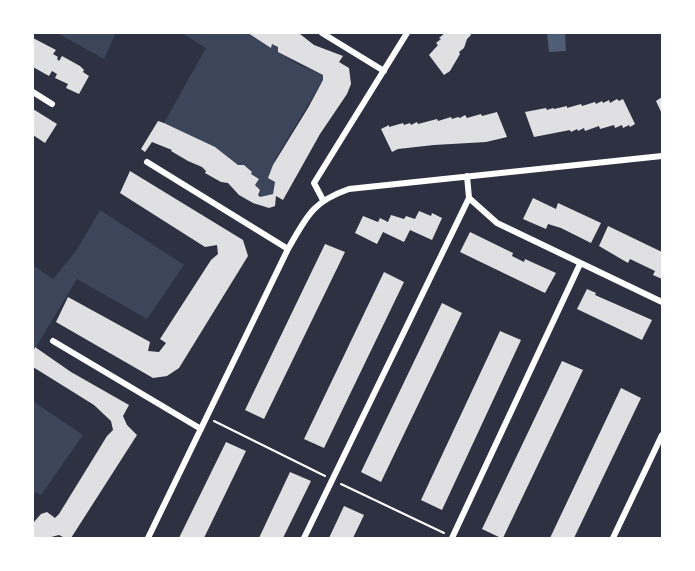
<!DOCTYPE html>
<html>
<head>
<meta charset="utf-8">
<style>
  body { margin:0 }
  #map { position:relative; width:695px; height:571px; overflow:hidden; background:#2d3142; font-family:"Source Serif 4",serif }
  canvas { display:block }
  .frame { position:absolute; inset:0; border:34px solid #fff; pointer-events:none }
</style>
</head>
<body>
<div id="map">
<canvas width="695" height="571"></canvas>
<div class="frame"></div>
</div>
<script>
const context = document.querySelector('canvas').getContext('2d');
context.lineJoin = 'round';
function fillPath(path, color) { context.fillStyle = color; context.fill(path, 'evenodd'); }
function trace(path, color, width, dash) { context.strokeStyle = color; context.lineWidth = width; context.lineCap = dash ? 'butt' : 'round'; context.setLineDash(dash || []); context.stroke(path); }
fillPath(new Path2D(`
  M57,33H116L104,59Z
  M182,33H251L271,47L272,44L278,47V52L301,66L323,75V80L276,158L268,178L275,182L273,194L260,197L258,195L260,190L255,185L259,179L251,174L252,172L244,165H238L214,147L164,123L206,48Z
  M100,210L184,265L147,319L77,279L33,352V265L53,279L76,251Z
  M33,401L83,435L41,495L33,491Z`), '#3c4559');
fillPath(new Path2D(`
  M547,33H565L566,51L549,52Z`), '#4f5d75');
fillPath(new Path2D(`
  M248,33L300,34L314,45L343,56L339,62L349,68L351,84L347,94L320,134L283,200L276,196L275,206L269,208L253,203L239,195L228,183L221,182L205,173L206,171L202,167L188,161L171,151L172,150L152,142L145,152L141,149L158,121L164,123L215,147L238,165H244L252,172L251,174L259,179L255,185L260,190L258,195L260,197L273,194L275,182L268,178L273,165L308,108L323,80V75L278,52V47L272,44L271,48Z
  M445,33H470L471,35L467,39L464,48L459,52L460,54L450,71L444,75L429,55L438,45L436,43L441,39L439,38Z
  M33,38L56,50L53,54L58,57L57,59L59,61L62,56L80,66L84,70L83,72L89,76L79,94L66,88L68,84L55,78L57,74L52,71L49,76L33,67Z
  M662,97V114L656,101Z
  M617,99L619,101L623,99L635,124L630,127L629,125L623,128L622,125L615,128L614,125L600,129L599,126L585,131L584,128L578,131L577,129L571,132L570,130L534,137L525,112L546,108L547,110L553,108L554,109L567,106V108L581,104L582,106L595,102L596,104L602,101L603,103L609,100L610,103Z
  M33,109L57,124L45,143L33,135Z
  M497,112L507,137L486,142L434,145L398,149L392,152L381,129L389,125V127L403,123L404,125L410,123L411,125L417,122L418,124L437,119L438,121L451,117L452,119L458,117L460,118L465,115L467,118L481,114L482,116Z
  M130,171L243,240L248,256L179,368L167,376L153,378L56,322L68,297L150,342L148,351L159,352L166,343L160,339L211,260L218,254L217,245L205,247L120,193Z
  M533,198L556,209L558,203L601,223L591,243L561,228L548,224L546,229L523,219Z
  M419,211L431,216L432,213L442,218L432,240L410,230L404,242L383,232L377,244L355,233L363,216L378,222L380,218L388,222L391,215L404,219L406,216L415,219Z
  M608,226L662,252V279L653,275L655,271L630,259L628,263L599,246Z
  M470,232L513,253L512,256L524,262L525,259L556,273L545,293L460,252Z
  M325,244L345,252L264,419L245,410Z
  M384,272L404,282L324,448L304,439Z
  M587,289L596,293L595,295L652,320L642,340L577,309Z
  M442,303L462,313L381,482L361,472Z
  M500,331L521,340L442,510L421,500Z
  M35,347L71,372L129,405L123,416L127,425L137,435L71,538H65L59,535L47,538H33V521L34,522L41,514L47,512L55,518L59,514L107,436L113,430L111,421L94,405L33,367V352Z
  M562,361L583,370L503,538H501L482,529Z
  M621,388L641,398L574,538H550Z
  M226,442L246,451L204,538H179Z
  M290,472L311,481L283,538H259Z
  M344,506L364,515L353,538H329Z`), '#e0e0e3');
trace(new Path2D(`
  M214,421L325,476
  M341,484L444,533`), '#fff', 2);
trace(new Path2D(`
  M322,33L384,71
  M33,92L52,104
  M147,162L288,249
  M469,198L497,223L662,302
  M323,200L314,183L407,33
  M53,341L201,429
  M148,538L288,249C307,216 312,202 349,189L662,156
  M304,538L469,198L467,176
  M452,538L580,264
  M613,538L662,435`), '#fff', 6);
</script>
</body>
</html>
